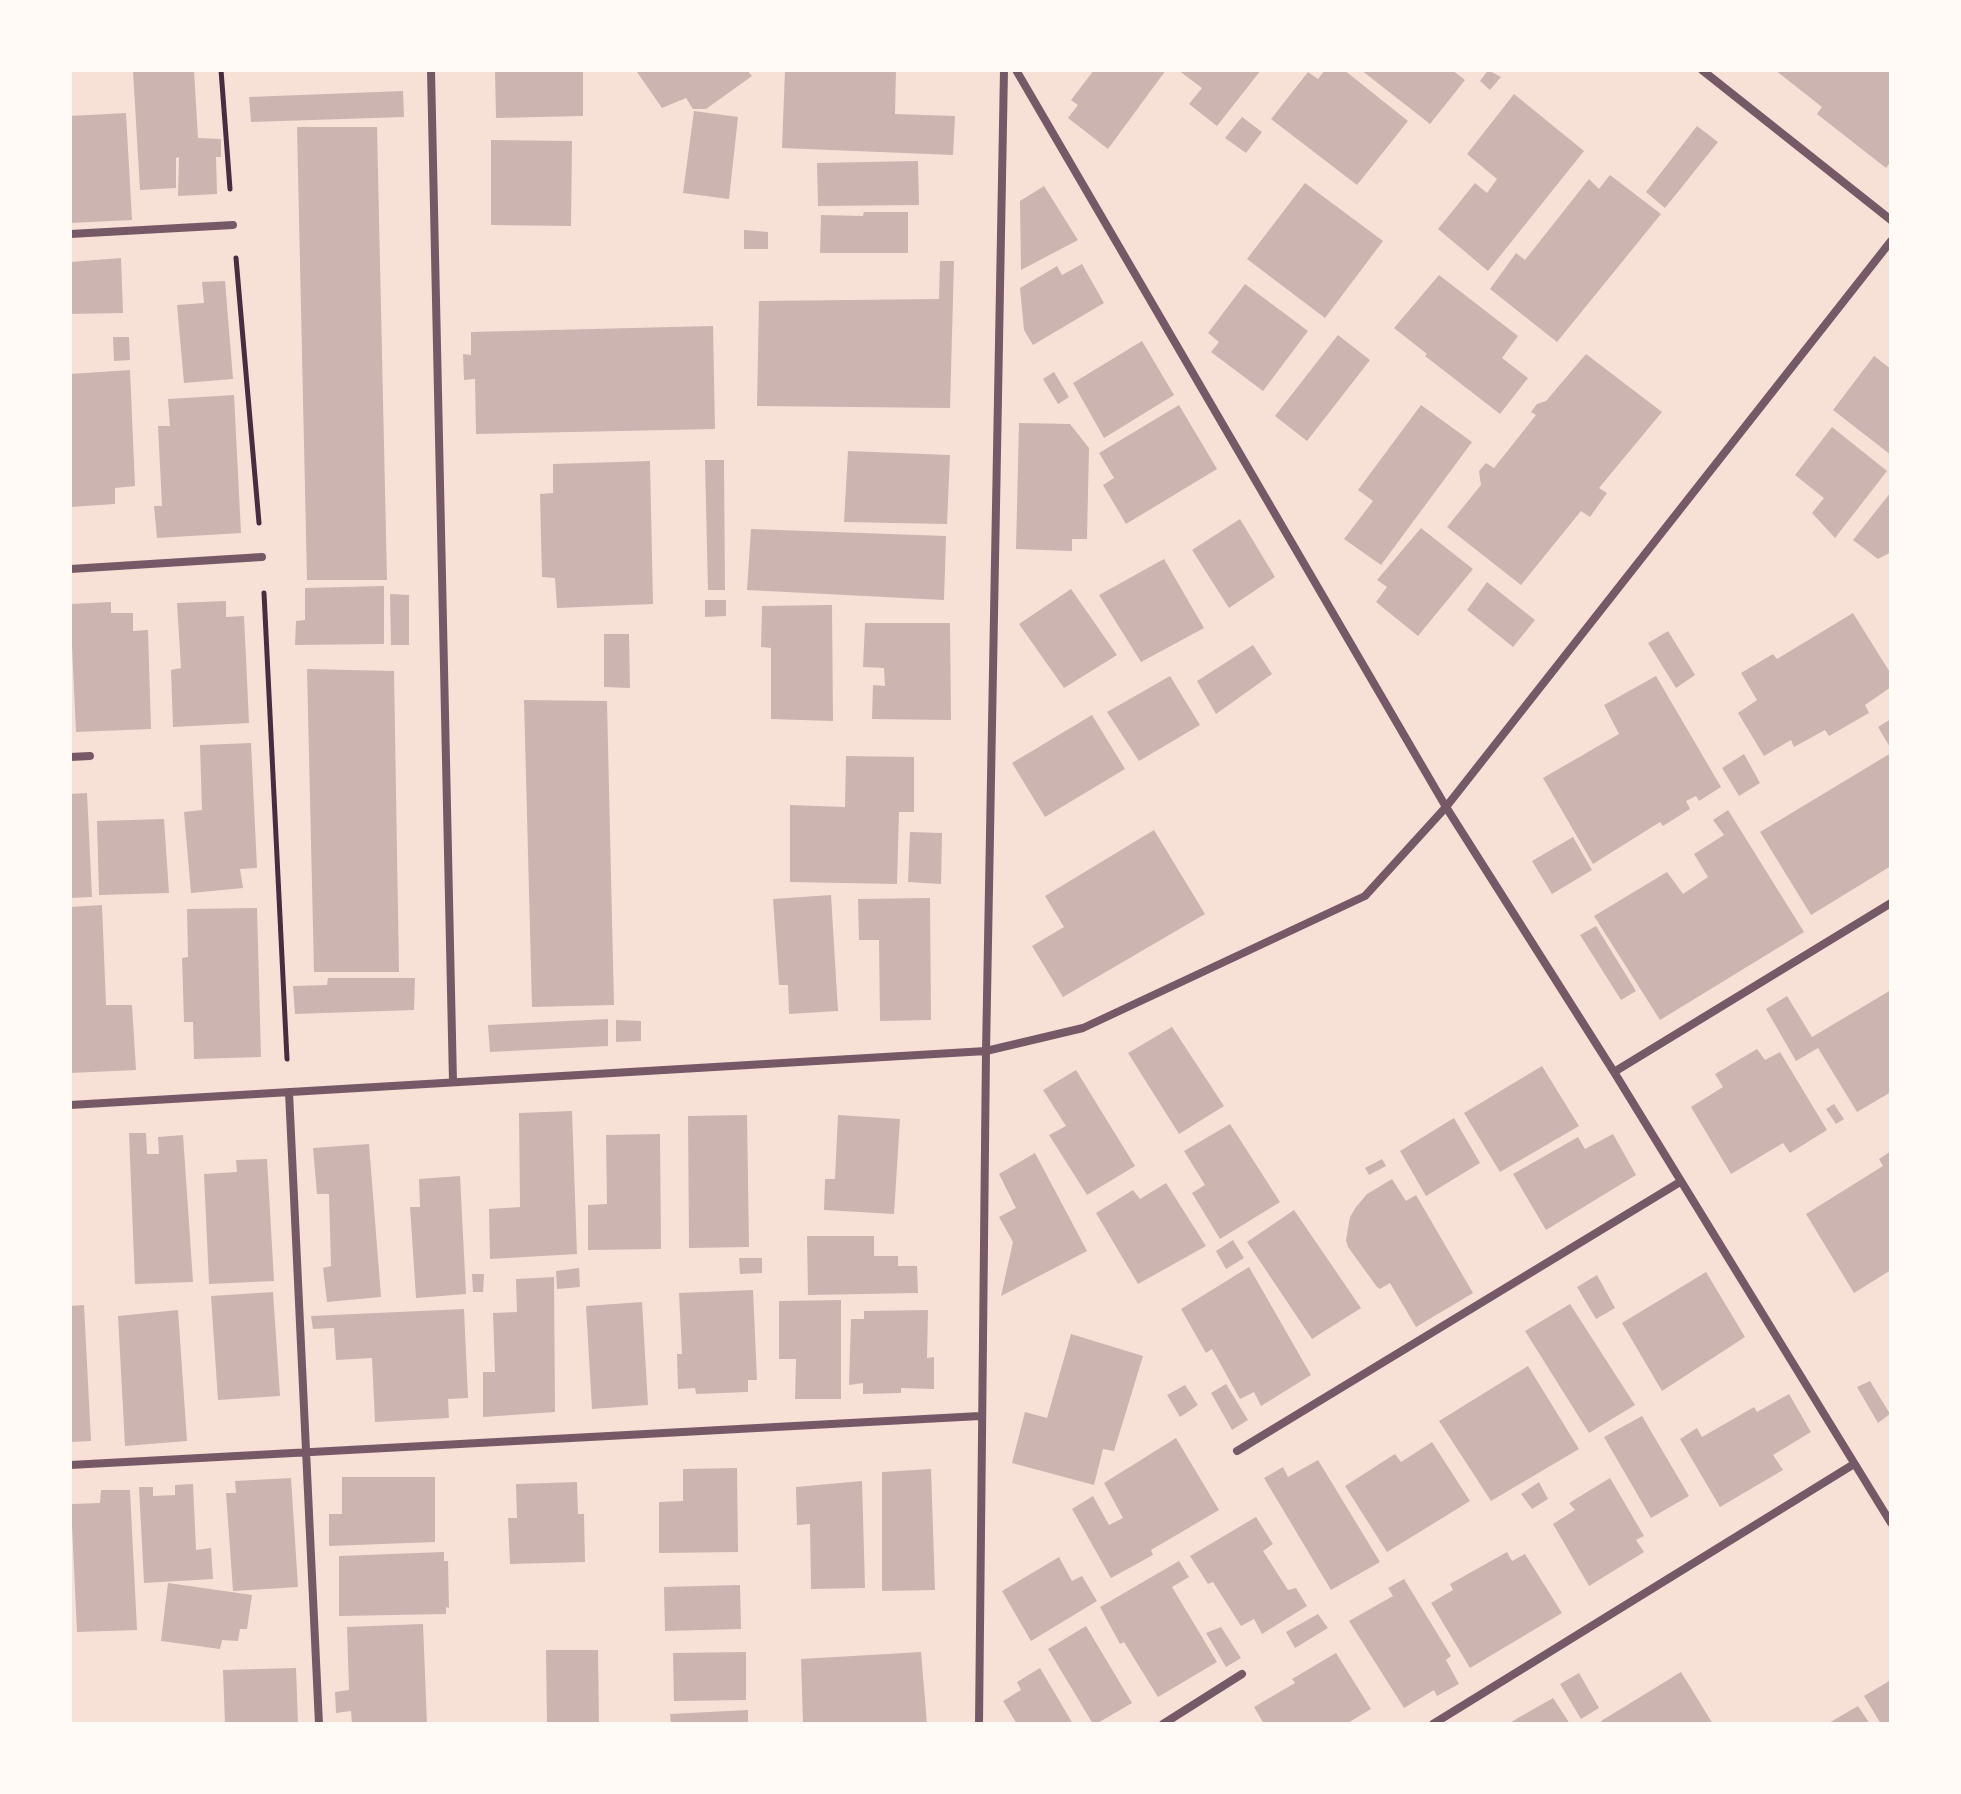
<!DOCTYPE html>
<html>
<head>
<meta charset="utf-8">
<style>
  body { margin:0 }
  #map { position:relative; width:1961px; height:1794px; overflow:hidden; background:#f7e1d7; font-family:Inter,sans-serif }
  canvas { display:block }
  .frame { position:absolute; inset:0; border:72px solid #fffaf5; pointer-events:none }
</style>
</head>
<body>
<div id="map">
<canvas width="1961" height="1794"></canvas>
<div class="frame"></div>
</div>
<script>
const context = document.querySelector('canvas').getContext('2d');
context.lineJoin = 'round';
function fillPath(path, color) { context.fillStyle = color; context.fill(path, 'evenodd'); }
function trace(path, color, width, dash) { context.strokeStyle = color; context.lineWidth = width; context.lineCap = dash ? 'butt' : 'round'; context.setLineDash(dash || []); context.stroke(path); }
fillPath(new Path2D(`
  M194,70L198,138L221,139V157H216L217,194L178,196L179,157L176,158V188L140,190L133,71Z
  M495,70H583V116L496,118Z
  M641,70H747L752,76L706,109H693L686,98L662,108L637,72Z
  M785,70H896L895,114L955,116L953,155L782,148Z
  M1094,70H1166L1108,149L1068,118L1078,105L1071,100Z
  M1178,70H1261L1217,126L1189,104L1202,88Z
  M1325,70H1344L1408,121L1357,185L1271,119L1308,72L1318,79Z
  M1361,70H1452L1465,80L1430,124Z
  M1488,70L1501,77L1490,90L1480,81Z
  M1775,70H1891V161L1886,168L1817,114L1822,107Z
  M403,91L404,117L251,122L249,97Z
  M1514,94L1584,151L1488,271L1438,229L1475,183L1487,193L1497,179L1467,154Z
  M694,111L738,117L729,199L683,193Z
  M126,113L132,220L70,223V116Z
  M1242,117L1262,132L1246,153L1225,138Z
  M1697,126L1718,142L1665,208L1646,192Z
  M297,127H377L387,580H307Z
  M491,140L572,141L571,226L491,225Z
  M918,161L919,205L818,206L817,163Z
  M1610,175L1661,214L1557,342L1490,289L1516,253L1525,260L1589,179L1599,189Z
  M1305,183L1383,241L1325,318L1247,259Z
  M1044,186L1078,240L1021,270L1020,201Z
  M864,212H908V253H820L821,215L863,216Z
  M744,230L768,232V249H744Z
  M121,258L123,313L70,314V262Z
  M940,261H954L950,408L757,406L759,301L939,299Z
  M1082,264L1104,303L1033,345L1024,330L1020,288L1057,266L1062,275Z
  M1439,275L1518,336L1502,358L1528,378L1500,414L1425,356L1427,354L1394,328Z
  M225,281L233,379L184,383L177,305L204,303L202,282Z
  M1245,284L1308,331L1263,391L1211,352L1219,342L1208,333Z
  M713,326L715,429L476,434L475,379L464,380L463,354L471,355V332Z
  M1338,335L1370,360L1307,441L1275,416Z
  M113,337H129L130,360L114,361Z
  M1142,341L1174,395L1104,438L1073,383Z
  M1586,354L1662,412L1599,488L1607,493L1590,517L1581,511L1521,585L1447,527L1481,485L1479,471L1486,463L1494,468L1536,415L1531,412L1537,404L1546,401Z
  M1874,356L1891,369V455L1833,410Z
  M130,370L135,486L115,488V504L70,507V374Z
  M1054,372L1069,397L1058,404L1043,379Z
  M234,395L241,533L157,538L154,506H162L158,426H170L168,399Z
  M1179,405L1217,469L1126,524L1103,485L1114,478L1099,453Z
  M1421,405L1472,442L1381,565L1344,539L1373,501L1358,490Z
  M1019,423L1070,424L1089,448L1087,539H1072V551L1016,549Z
  M1832,427L1887,471L1835,538L1812,513L1824,498L1795,475Z
  M848,451L950,455L947,524L844,522Z
  M705,460H724L725,590H708Z
  M650,461L653,604L557,608L555,578L542,577L540,494L553,493V464Z
  M1891,492V552L1878,559L1853,540Z
  M1240,519L1275,577L1229,608L1192,550Z
  M1421,528L1473,569L1418,636L1376,602L1387,587L1377,580Z
  M751,529L946,536L944,600L747,590Z
  M1164,559L1204,628L1141,662L1099,595Z
  M1487,582L1535,620L1513,647L1467,610Z
  M384,586V644L295,645L296,621L305,620V588Z
  M1071,589L1117,655L1064,688L1019,624Z
  M390,594L409,595V645H391Z
  M705,600H726V616L705,617Z
  M226,601V617L244,616L249,723L173,727L171,670L181,668L177,603Z
  M111,602V613H133V631L148,630L151,729L76,732L70,604Z
  M832,605L833,721L771,719V648L761,647L762,606Z
  M1853,613L1891,674V687L1865,705L1869,713L1829,736L1825,730L1794,747L1791,740L1764,756L1738,713L1757,700L1741,673L1773,654L1777,659Z
  M865,623H950L951,720L872,719L873,685L885,686L884,668L863,667Z
  M1668,631L1695,675L1676,688L1648,643Z
  M604,634H629L630,688L604,687Z
  M1253,645L1272,674L1216,714L1197,681Z
  M307,669L394,671L399,972H314Z
  M1170,676L1200,725L1139,761L1107,712Z
  M1656,676L1721,787L1699,801L1696,796L1686,801L1690,809L1663,826L1660,822L1593,864L1543,778L1619,734L1604,705Z
  M524,700L607,701L614,1005L532,1007Z
  M1092,715L1125,769L1045,817L1012,763Z
  M1891,719V749L1878,727Z
  M251,743L257,868L240,869L243,888L191,893L184,812L202,810L200,745Z
  M1891,753V866L1811,915L1760,832Z
  M1744,754L1760,783L1739,796L1722,768Z
  M846,756L914,757V812H899L897,884L790,882V805L845,807Z
  M87,793L92,897L70,898V794Z
  M1728,810L1804,932L1660,1020L1594,916L1667,872L1683,894L1708,877L1694,854L1724,835L1713,820Z
  M164,819L169,893L99,895L97,821Z
  M1154,830L1205,914L1063,997L1032,946L1064,927L1045,896Z
  M910,832L942,833L941,884L908,882Z
  M1573,837L1592,870L1552,894L1532,861Z
  M831,895L838,1011L789,1014L788,985H779L773,899Z
  M930,898L931,1020L880,1021L879,940H859L858,899Z
  M102,905L106,1005H132L136,1070L70,1073V907Z
  M257,908L261,1057L194,1059L193,1022H184L182,958L188,957L187,909Z
  M1596,926L1636,991L1621,1000L1580,935Z
  M328,978H415L414,1010L295,1014L293,986L327,985Z
  M1891,990V1092L1857,1112L1818,1048L1796,1061L1766,1009L1787,996L1812,1037Z
  M608,1019V1046L490,1052L488,1025Z
  M616,1020L641,1021V1041L616,1042Z
  M1172,1027L1224,1106L1179,1134L1128,1053Z
  M1757,1049L1765,1060L1780,1052L1827,1130L1790,1153L1783,1143L1731,1174L1691,1107L1723,1087L1715,1074Z
  M1542,1066L1579,1126L1500,1172L1464,1113Z
  M1076,1070L1135,1166L1087,1195L1049,1135L1066,1126L1043,1090Z
  M1834,1104L1844,1119L1836,1124L1826,1109Z
  M572,1111L577,1254L490,1259L489,1209L520,1207L519,1113Z
  M747,1115L749,1247L689,1248L688,1116Z
  M838,1115L900,1119L894,1214L824,1210L825,1179H835Z
  M1454,1118L1480,1163L1426,1196L1400,1151Z
  M1230,1124L1280,1202L1220,1239L1192,1193L1205,1185L1184,1151Z
  M129,1133H146L147,1154H159L158,1137L183,1135L193,1282L135,1284Z
  M660,1134L661,1249L588,1250V1205L607,1204L606,1135Z
  M1613,1134L1636,1175L1546,1230L1513,1174L1578,1137L1585,1149Z
  M369,1144L381,1297L327,1302L323,1268L331,1266L329,1194H317L313,1148Z
  M1891,1151V1270L1854,1293L1806,1214L1883,1166L1879,1159Z
  M1035,1153L1087,1251L1001,1296L1013,1242L999,1217L1016,1208L999,1174Z
  M267,1159L274,1281L209,1284L204,1174L237,1172L236,1160Z
  M1382,1159L1386,1166L1369,1175L1365,1168Z
  M460,1176L466,1294L416,1298L410,1207H420L419,1179Z
  M1392,1179L1406,1201L1416,1195L1473,1293L1416,1327L1390,1283L1380,1289L1377,1287L1348,1247L1346,1240L1350,1217L1356,1207L1367,1194Z
  M1166,1183L1206,1246L1138,1284L1096,1213L1133,1190L1140,1199Z
  M1294,1210L1361,1308L1312,1339L1247,1242Z
  M807,1236H874V1256H898V1266H917L918,1293L808,1295Z
  M1233,1240L1244,1258L1226,1269L1216,1251Z
  M739,1258H762V1273L740,1274Z
  M1249,1267L1311,1375L1261,1406L1254,1392L1240,1399L1212,1349L1206,1353L1181,1309Z
  M579,1268L580,1287L557,1289L556,1271Z
  M1706,1272L1745,1337L1662,1391L1622,1323Z
  M472,1274H484L483,1292H473Z
  M1597,1275L1615,1308L1596,1319L1577,1287Z
  M554,1277L555,1412L483,1417V1372H495L493,1313L517,1312L516,1279Z
  M753,1290L757,1380H748V1392L696,1394L695,1388L678,1389L677,1354H682L679,1293Z
  M273,1292L280,1396L218,1400L211,1296Z
  M841,1300V1399H795L796,1359H779V1301Z
  M642,1302L648,1405L592,1409L586,1306Z
  M1570,1304L1635,1405L1589,1433L1525,1331Z
  M84,1305L91,1441L70,1442V1306Z
  M464,1309L468,1398L448,1399L449,1418L375,1422L372,1358L336,1360L334,1328L313,1329L311,1316Z
  M178,1310L187,1441L125,1446L118,1316Z
  M928,1310L927,1358L934,1357V1389L901,1388V1393L863,1394V1383L849,1385L851,1319H864V1311Z
  M1071,1334L1143,1356L1114,1451L1103,1449L1094,1485L1012,1463L1025,1412L1047,1418Z
  M1528,1366L1579,1449L1491,1501L1439,1421Z
  M1870,1381L1890,1414L1878,1423L1857,1387Z
  M1226,1384L1248,1420L1232,1430L1211,1393Z
  M1185,1385L1198,1405L1180,1417L1167,1395Z
  M1789,1394L1811,1432L1773,1455L1783,1470L1720,1507L1680,1439L1697,1428L1702,1437L1754,1407L1757,1412Z
  M1642,1416L1689,1496L1651,1518L1604,1437Z
  M1176,1438L1219,1510L1151,1550L1153,1555L1111,1578L1072,1509L1093,1496L1109,1525L1123,1518L1104,1483Z
  M1432,1442L1470,1501L1387,1552L1345,1486L1395,1454L1401,1462Z
  M1318,1460L1380,1562L1331,1590L1264,1478L1283,1467L1288,1477Z
  M737,1468L738,1552L659,1553V1502L683,1501V1469Z
  M931,1469L935,1590L882,1591V1472Z
  M342,1477H435V1542L329,1546V1514H342Z
  M291,1478L298,1587L233,1591L226,1493H236L235,1481Z
  M1610,1478L1644,1536L1636,1540L1644,1552L1589,1586L1553,1524L1575,1510L1569,1503Z
  M862,1481L865,1588L811,1589L810,1524L797,1525L796,1487Z
  M577,1482L578,1514H584L585,1562L510,1564L508,1518H517L516,1484Z
  M1539,1482L1548,1499L1532,1509L1521,1494Z
  M193,1484L196,1550L211,1548L213,1579L144,1583L139,1487H153V1496L175,1495V1485Z
  M101,1490H130L137,1630L77,1632L71,1504L100,1503Z
  M1256,1517L1273,1544L1263,1551L1288,1590L1296,1588L1307,1606L1262,1634L1254,1619L1241,1626L1213,1582L1208,1584L1190,1556Z
  M444,1552V1561H448L449,1608L446,1607V1614L339,1616V1556Z
  M1507,1552L1512,1561L1525,1554L1562,1613L1470,1668L1431,1603L1453,1590L1450,1584Z
  M1059,1557L1072,1581L1082,1576L1097,1601L1031,1641L1002,1591Z
  M1179,1561L1189,1577L1172,1587L1217,1662L1158,1697L1124,1642L1120,1644L1100,1607Z
  M1404,1579L1451,1656L1446,1660L1459,1684L1437,1696L1434,1690L1404,1708L1349,1621L1393,1596L1388,1588Z
  M168,1583L252,1595L247,1629H240L238,1641L222,1640L220,1649L161,1641Z
  M740,1585L741,1629L665,1631L664,1587Z
  M1318,1614L1328,1628L1295,1648L1286,1632Z
  M423,1624L427,1724H352L351,1711L336,1713L335,1692L349,1690L347,1627Z
  M1086,1626L1132,1703L1096,1724H1093L1048,1649Z
  M1221,1627L1241,1658L1226,1667L1206,1633Z
  M546,1650H598L599,1724H547Z
  M746,1652V1700L674,1701L673,1653Z
  M921,1652L927,1724H803L801,1659Z
  M1336,1653L1371,1709L1346,1724H1264L1254,1707L1295,1683L1292,1679Z
  M296,1668L298,1724H225L223,1670Z
  M1040,1668L1073,1724H1017L1003,1701L1021,1690L1017,1682Z
  M1681,1672L1713,1724H1603L1601,1721Z
  M1579,1673L1599,1708L1581,1719L1560,1684Z
  M1891,1680V1724H1881L1864,1696Z
  M1553,1698L1570,1724H1512L1511,1722Z
  M1858,1706L1870,1724H1827Z
  M748,1710V1724H671L670,1714Z`), '#ccb4b1');
trace(new Path2D(`
  M221,70L230,189
  M236,258L259,523
  M264,593L287,1059`), '#4a2c40', 5);
trace(new Path2D(`
  M431,70L453,1082
  M1016,70L1446,807L1614,1072L1891,1523
  M1702,70L1891,220
  M70,234L233,225
  M70,569L262,557
  M70,757L90,756
  M1614,1072L1891,903
  M289,1092L319,1724
  M70,1105L986,1051L1083,1028L1365,896L1446,807L1891,241
  M1237,1451L1680,1182
  M70,1465L980,1416
  M979,1724L986,1051L1004,70
  M1163,1724L1242,1674
  M1433,1724L1854,1464`), '#755966', 8);
</script>
</body>
</html>
